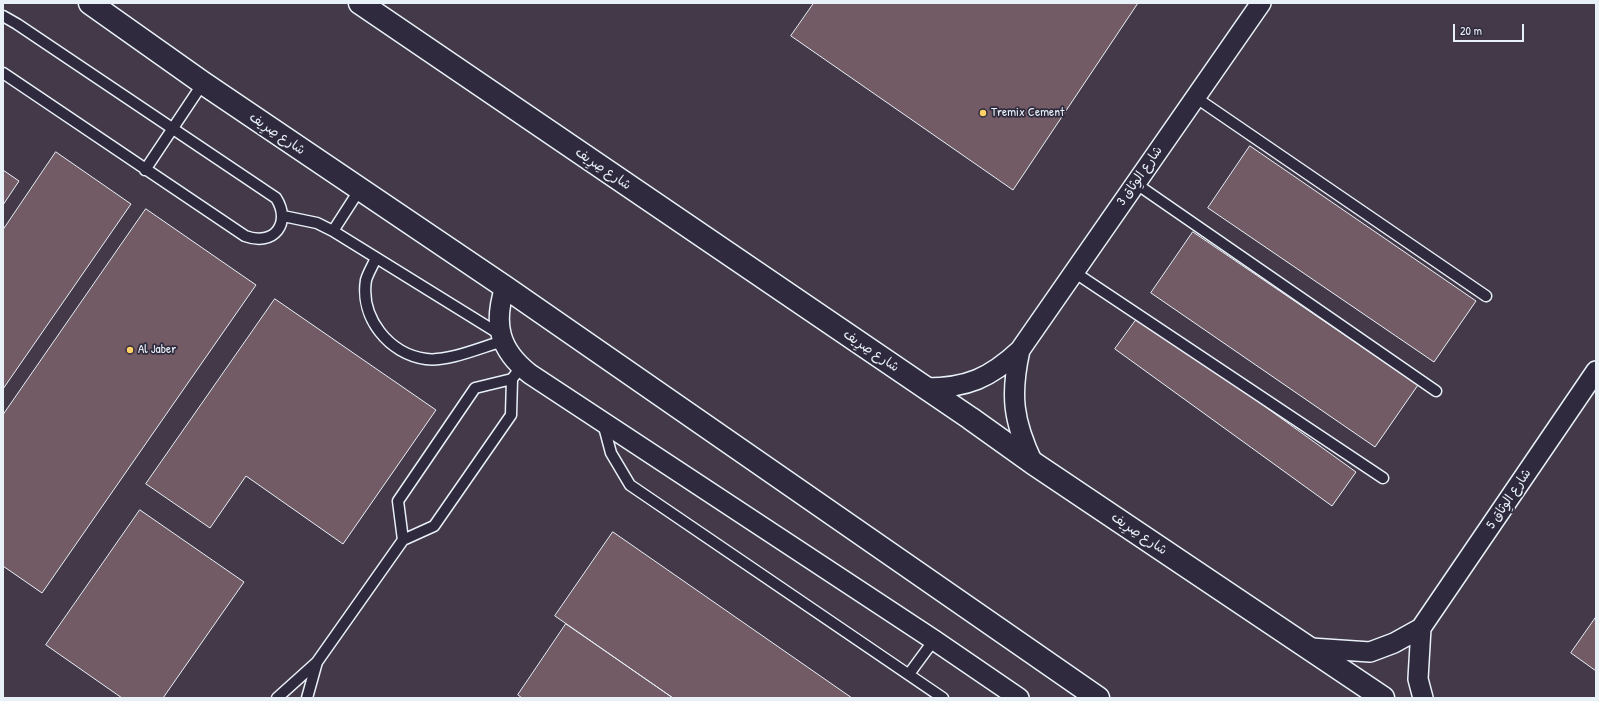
<!DOCTYPE html>
<html>
<head>
<meta charset="utf-8">
<style>
  body { margin:0 }
  #map { position:relative; width:1599px; height:701px; overflow:hidden; background:#2f2a3d; font-family:"Patrick Hand",sans-serif }
  canvas { display:block }
  .frame { position:absolute; inset:0; border:4px solid #e8f1f8; pointer-events:none }
  .scale { position:absolute; left:1453px; top:24px; width:71px; height:18px; box-sizing:border-box; border:2px solid #e8f1f8; border-top:0; padding-left:5px; font-size:12px; line-height:14px; white-space:nowrap; color:#e8f1f8; -webkit-text-stroke:3px #2f2a3d; paint-order:stroke }
</style>
</head>
<body>
<div id="map">
<canvas width="1599" height="701"></canvas>
<div class="frame"></div>
<div class="scale">20 m</div>
</div>
<script>
const context = document.querySelector('canvas').getContext('2d');
context.lineJoin = 'round';
function fillPath(path, color) { context.fillStyle = color; context.fill(path, 'evenodd'); }
function trace(path, color, width, dash) { context.strokeStyle = color; context.lineWidth = width; context.lineCap = dash ? 'butt' : 'round'; context.setLineDash(dash || []); context.stroke(path); }
function drawText(font, color, halo, rows, align = 'center') {
  context.font = font + ' "Patrick Hand","Playpen Sans Arabic",sans-serif'; context.lineWidth = 3.5; context.setLineDash([]); context.textBaseline = 'middle'; context.strokeStyle = halo; context.fillStyle = color; for (const [text, x, y, turn = 0] of rows) {
    context.save(); context.translate(x, y); context.rotate((+turn || 0) * Math.PI / 180); context.textAlign = isNaN(turn) ? turn : align; if (halo) context.strokeText(text, 0, 0); context.fillText(text, 0, 0); context.restore();
  }
}
fillPath(new Path2D(`
  M3,3H1596V698H3Z`), '#433949');
const building = new Path2D(`
  M814,3H1138L1013,190L791,36Z
  M1250,146L1476,301L1434,362L1208,208Z
  M56,152L131,204L3,389V230Z
  M3,170L19,181L3,205Z
  M146,209L256,285L42,593L3,566V415Z
  M1193,232L1418,385L1375,447L1151,293Z
  M275,299L436,410L343,544L246,476L210,528L146,484Z
  M1139,316L1356,472L1332,506L1115,349Z
  M140,510L244,582L163,698H122L46,645Z
  M613,532L852,698H673L555,616Z
  M1596,617V671L1571,653Z
  M566,624L673,698H522L518,695Z`);
fillPath(building, '#735b65');
trace(building, '#e8f1f8', 1);
const service = new Path2D(`
  M3,16L17,24L276,198C292,223 274,247 245,236L3,73
  M1195,97L1486,296
  M145,170L203,83
  M1135,183L1436,391
  M283,216L317,223L333,231L501,335
  M333,231L360,189
  M376,258C373,265 368,273 366,280C360,318 389,354 426,359C448,362 482,347 503,341
  M1074,272L1383,478
  M603,423L611,453L630,485L943,698
  M403,540L398,501L475,388L512,379
  M909,674L934,640
  M277,698L317,662L403,540L434,526L511,415L512,379L521,367
  M307,698L317,662`);
const minor = new Path2D(`
  M505,287C493,324 499,350 530,374L934,640L1019,698
  M1020,350C1010,395 1013,421 1033,463
  M926,388C967,388 990,378 1020,350L1261,3
  M1421,628L1418,679L1423,698
  M1311,648L1370,652L1394,643L1421,628L1596,371`);
const tertiary = new Path2D(`
  M90,3L203,83L505,287L1098,698
  M360,3L970,418L1033,463L1383,698`);
trace(service, '#e8f1f8', 13);
trace(minor, '#e8f1f8', 22);
trace(tertiary, '#e8f1f8', 25);
trace(service, '#2f2a3d', 10);
trace(minor, '#2f2a3d', 19);
trace(tertiary, '#2f2a3d', 22);
for (const [x, y, r, color] of [
  [983,113,4,"#ffd166"],
  [130,350,4,"#ffd166"]
]) { const dot = new Path2D(); dot.arc(x, y, r, 0, 2 * Math.PI); context.fillStyle = color; context.fill(dot); trace(dot, '#2f2a3d', 1.5); }
drawText('13px', '#e8f1f8', '#2f2a3d', [
  ["Tremix Cement",991,113],
  ["Al Jaber",138,350]
], 'left');
drawText('13px', '#e8f1f8', '#2f2a3d', [
  ["شارع صِرِيف",277,134,34],
  ["شارع صِرِيف",603,169,34],
  ["شارع الوِثاق 3",1140,176,-55],
  ["شارع صِرِيف",871,351,34],
  ["شارع الوِثاق 5",1509,499,-56],
  ["شارع صِرِيف",1139,534,34]
]);
</script>
</body>
</html>
